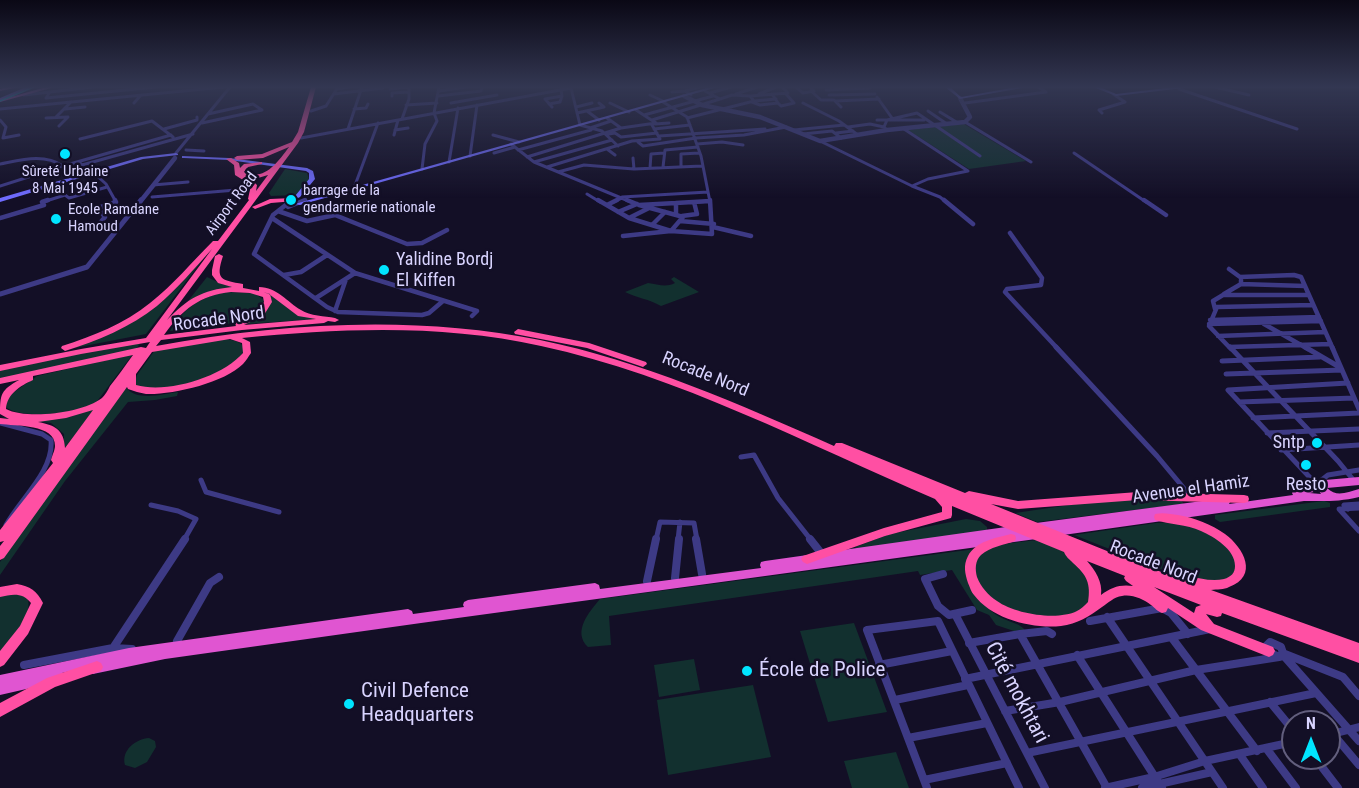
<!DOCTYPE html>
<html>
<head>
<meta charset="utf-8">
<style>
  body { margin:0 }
  #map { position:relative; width:1359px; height:788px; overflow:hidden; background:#130f26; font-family:"Roboto Condensed",sans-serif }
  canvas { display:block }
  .north { position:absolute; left:1281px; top:710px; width:60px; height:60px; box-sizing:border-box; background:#130f26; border:2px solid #625e7d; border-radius:50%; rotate:0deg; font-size:16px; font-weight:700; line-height:24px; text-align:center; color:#d9d4ff }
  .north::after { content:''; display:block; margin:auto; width:21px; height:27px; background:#00e5ff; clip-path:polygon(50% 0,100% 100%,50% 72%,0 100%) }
</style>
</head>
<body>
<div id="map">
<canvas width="1359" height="788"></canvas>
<div class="north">N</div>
</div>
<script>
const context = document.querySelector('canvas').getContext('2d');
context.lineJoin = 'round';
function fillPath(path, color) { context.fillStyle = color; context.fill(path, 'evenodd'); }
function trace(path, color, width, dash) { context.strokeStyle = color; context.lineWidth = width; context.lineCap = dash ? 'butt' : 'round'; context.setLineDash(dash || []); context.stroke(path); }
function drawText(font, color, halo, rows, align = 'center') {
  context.font = font + ' "Roboto Condensed",sans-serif'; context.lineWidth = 5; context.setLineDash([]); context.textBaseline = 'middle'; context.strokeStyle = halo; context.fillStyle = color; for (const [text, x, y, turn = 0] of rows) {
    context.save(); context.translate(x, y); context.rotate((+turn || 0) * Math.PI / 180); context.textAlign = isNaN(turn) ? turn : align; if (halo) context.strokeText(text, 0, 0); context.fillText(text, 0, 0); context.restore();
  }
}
fillPath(new Path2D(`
  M964,124L1026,161L969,169L908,130Z
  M285,169L307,173L309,179L296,195L271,196L269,193Z
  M207,254L146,334L74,348L150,309Z
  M207,277L224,285L269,292L290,310L316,319L247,324L269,304L260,291C237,285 209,291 188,301Z
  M674,277L699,292L661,306C649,299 637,298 625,292L648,283C658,284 665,288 675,283L671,279Z
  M226,292L254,293L264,300C257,328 194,328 170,331C184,308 200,297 226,292Z
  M223,339C256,341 244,358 224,370C209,378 163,393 147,390C143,390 138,387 134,385L137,375L155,350Z
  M142,341L136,349L0,379V370Z
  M133,354L95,404C79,413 20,420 6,407L7,397L37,376Z
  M126,387C135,402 164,394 178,392L177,396L155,400L128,402L65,481L0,575V562Z
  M96,407L64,449V434L51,423L0,417H70Z
  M1103,500H1181L1184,504L1037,522L1015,513Z
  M1324,501L1330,503V507L1220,522L1215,519V515Z
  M966,519L980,521L987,527V531L858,549L855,547L890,534Z
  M1172,522C1203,528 1224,535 1238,565L1231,578L1206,583L1183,578L1074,535L1156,523Z
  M1037,540L1067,553L1083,567L1093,599L1078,613L1047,618L1002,608L978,586L974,562C987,542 1015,543 1037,540Z
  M975,549L969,556C976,583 976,606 1004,619C1012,623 1019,623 1025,630L1014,631L996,625L989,615L977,610L952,570L920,575L918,571L609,616L611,645L588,647C572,632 589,612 600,599Z
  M21,593L28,599C32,619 12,638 0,654V596Z
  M854,623L887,712L828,722L800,631Z
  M694,659L700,690L659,697L654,665Z
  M753,685L771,757L668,775L657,700Z
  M149,738L155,741L156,747L147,762L135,768L125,765C121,750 136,739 149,738Z
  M896,752L909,788H852L844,761Z`), '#12302f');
trace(new Path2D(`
  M796,87L803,93L814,91L810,87
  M1215,87L1249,95
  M337,89L349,87
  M390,89L408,87
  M1179,89L1297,129
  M826,90L870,88
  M439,91L466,87
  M705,91L720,99L732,95L750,96
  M811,91L821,100H833
  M50,92L46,98L156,87
  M672,92L685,91
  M710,93L731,87
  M334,94L383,88
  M736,94L757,87
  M759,94L776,87
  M24,95L93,87
  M650,95L665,102
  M691,95L685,91L700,87
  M829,95L875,94
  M392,96V93L409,92
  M438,96L481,91L482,87
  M877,97L892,118
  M834,100L841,107
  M754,101L776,99
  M835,101L879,99
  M663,102L687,117L701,156L710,202
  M752,102L760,105L778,103L772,94
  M134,103L141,95
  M451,103L497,95
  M610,103L629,112
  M778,103L781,106L794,103L786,94
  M803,103L839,121L858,135
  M965,103L1046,92L1038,87
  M549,104L560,102L562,96
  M406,105L437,103
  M552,107L545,99L562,96L561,89
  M576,107L592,103
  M0,109L224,87
  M65,109L85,107
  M354,109L366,108L368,104
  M311,111L326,106L338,87
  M587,111L599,120
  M928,111L947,124
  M940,112L958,123
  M577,113L604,107L599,103
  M1102,113L1099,110L1125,102L1113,94
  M644,115L713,96
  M56,117L71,102
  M46,118L68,117L59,126
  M607,118L621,128L656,123L636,110
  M687,118L754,101L750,96L788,93L782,87
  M402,119L409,99V87
  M0,120L6,127L3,138L19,135
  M652,120L720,99
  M877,120H924
  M965,122L1031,162
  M202,123L262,110L253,104L208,114
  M655,124L669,123
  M848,127L870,124L884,127
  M590,128L611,121
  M164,129L197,120V117
  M348,129L362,87
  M654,129L690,125
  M395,130L408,128
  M794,130L844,125
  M887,130L884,127L887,120L917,113L980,156
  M836,133L853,131
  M609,134L615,133L621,137L657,133
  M803,134L832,131L841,138
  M394,135L398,120
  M493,135L519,142
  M659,136L765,129
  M301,138L571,88L580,125L602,131L618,146
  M696,138L744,135L786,127
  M80,139L152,121L173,137
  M820,141L912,186L928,179L968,171L904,129
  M638,142L643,146L696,138
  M511,144L534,162L631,202
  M697,144L722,142L743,145
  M607,149L615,155
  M186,150L204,151
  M518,150L591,130
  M176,153L230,87
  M494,153L515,147
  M1074,153L1146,202
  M470,156L477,105
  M527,157L621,128
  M633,158L634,169
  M79,162L82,165L193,134
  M449,162L458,108
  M534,162L612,140
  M0,164C21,160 44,153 63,166L0,186
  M547,167L632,141L660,139L652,125
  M663,167L665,150L698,147
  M681,167V154L699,153
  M650,168L651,154L664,153
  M422,169L425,144L437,121L434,113L439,87
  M558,172L584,165L634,169L702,166
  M95,174L106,184L116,202
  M73,178L63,166L171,135
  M153,185L188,182
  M912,186L940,197L946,202
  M354,188L378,123
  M587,194L600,202
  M152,197L236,190
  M622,197L708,192
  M43,202L65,195L69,198L107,187
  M290,202L293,199
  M301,202L305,200
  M614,202L622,198
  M699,202L710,201`), '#3d3a85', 3);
trace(new Path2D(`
  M292,200L273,215L254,254L327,307L338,312L422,315L429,313L443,301
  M598,200L629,218L649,208
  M627,200L639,205
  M944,200L973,224
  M1144,200L1166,215
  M676,203V215L639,205Z
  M676,203L710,201
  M607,205L617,200
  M288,207L305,200
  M278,211L307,221L335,215L407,244L422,243L447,230
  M618,212L637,204
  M682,216L697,214L694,202
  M0,218L44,205L42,202L48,200
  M272,218L355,273L477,311L472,316
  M629,218L671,231L683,217L676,215
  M680,221L714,224
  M652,225L665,212
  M713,227L751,236
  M94,230L105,217L98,208L116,202L115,200
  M94,230L118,228
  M1010,233L1042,278L1041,285L1007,289L1005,292L1058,349
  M623,236L671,231L712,234L710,200
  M1229,269L1240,277L1294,275L1301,277L1333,349
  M284,275L301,272L327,255
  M1241,284L1305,286
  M1224,294L1241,284V280
  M316,298L355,273
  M1215,309L1213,301L1223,295H1309
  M335,311L346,279
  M1210,320L1319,317
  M1209,324L1321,321
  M1264,324L1308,349
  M1218,336L1325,332
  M1229,347L1331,344
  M1231,349L1209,326L1217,307L1313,305`), '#3d3a85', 4.5);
trace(new Path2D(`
  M1056,347L1157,456L1192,498
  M1230,347L1338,461L1355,482
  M1305,347L1341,368
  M1332,347L1359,409
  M1222,361L1320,357
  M1226,374L1342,370
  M1239,402L1354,398
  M1253,418L1359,413
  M0,423L42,434L51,440C54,471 20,499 6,525
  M1267,433L1359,429
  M1281,450L1359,445
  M741,457L754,455L778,498L811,540
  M201,480L206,492L279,512
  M1316,484L1228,390L1348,383
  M1314,486L1328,475L1359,470
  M151,505L178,511L196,519L184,540
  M1359,508L1339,509L1359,531
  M1348,509L1344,505L1359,504
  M656,540L660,522L694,523L697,540
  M678,540L680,522`), '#3d3a85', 5);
trace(new Path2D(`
  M696,539L702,574
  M810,539L821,553
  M943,574L925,579L938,606L949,615L972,610
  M675,578L679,539
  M647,581L656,539
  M955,614L1045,788
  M1107,617L1223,788
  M1090,621L1162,608L1171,613L1188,634
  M1020,634L1047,631L1052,634
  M1172,638L1257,751
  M177,641L210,583L219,577
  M1270,642L1281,647L1284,656C1275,658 1271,653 1266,646Z
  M969,643L1020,634L1107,788
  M113,648L185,539
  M1285,654L1343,677L1359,696
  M1077,655L1162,788
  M1284,656L1359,741
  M24,665L113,648L132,649
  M879,665L952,651
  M965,679L1210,629
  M895,700L968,685
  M1270,702L1293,730
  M1005,711L1060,702L1196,670L1279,657
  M1332,734L1359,727
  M1333,734L1359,765
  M908,738L987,723
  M1266,748L1296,788
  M1027,753L1316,693
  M1240,755L1263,788
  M1315,758L1338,788
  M924,780L1007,763
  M927,788L867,630L938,621L1019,788
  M1105,788L1154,777L1205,761L1293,742
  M1142,788L1212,772`), '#3d3a85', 8);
trace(new Path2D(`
  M684,96L702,105L760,117L820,141L887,130L965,122L970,117L960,98
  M140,202L175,158`), '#3d3a85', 4.5);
trace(new Path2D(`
  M0,294L87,267L141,200`), '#3d3a85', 5);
fillPath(new Path2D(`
  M26,87H33L0,101V98Z
  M710,87H718L300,205L295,204Z
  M945,87H950L961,97L1016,87H1028L960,99Z
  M1093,87H1100L1116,94L1174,87H1192L1116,96Z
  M176,153L178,154V155L143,159L0,202V198L141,157Z
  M182,156L229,158L307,168L313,171L315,179L300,197L298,198L295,196L309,179V173L306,171L229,160L184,158H182Z`), '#6f6bff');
fillPath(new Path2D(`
  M7,87H20L0,91V89Z
  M46,87H55L0,102V100Z
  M1359,477V485L1327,488C1337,498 1347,492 1359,489V497C1338,502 1325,501 1304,501L1049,537L1045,536L1044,533L1047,529L1036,531L1040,532L1041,535L1040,538L1036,539L421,623L165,659L93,674L89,672L87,667L62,673L63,676L61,680L57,682L0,695V675L129,648L408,609L412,611L413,614L464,607L463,605L464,602L468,600L595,583L599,585L600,589L761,568L760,565L761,562L765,561L1020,525L1023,526L1025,529L1023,532L1018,533L1036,531L1033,530L1031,527L1033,524L1036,523L1225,498L1228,499L1230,502L1229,504L1293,495L1292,493L1294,490L1320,483L1325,480ZM1319,491L1321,494L1309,493Z`), '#e055d1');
fillPath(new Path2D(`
  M311,87H316L304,132L298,143L167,320C187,299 202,290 232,287L218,283L212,275V270L215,256L219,254L223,256C215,280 221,280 243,284V288L259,291V287C277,287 287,302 301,310C310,316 325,316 335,318L339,320L335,322L328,321L324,323L242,330L161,340L156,346C283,323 413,315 540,340C642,361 739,404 834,446L836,443H842L965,493L969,491L1018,501L1138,492L1244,495L1248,496L1249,499L1248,502L1244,503L1138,500L1018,509L991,504L1144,566L1182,579L1187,576C1199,578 1212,582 1224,579C1231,577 1235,573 1235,566C1235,549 1214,537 1201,531C1186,524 1170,525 1155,520L1154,517L1155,514C1163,512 1171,514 1178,515C1195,518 1211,524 1225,534C1244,548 1259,576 1229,587C1224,590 1217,589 1211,590L1359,643V663L1222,613L1221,616L1217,617L1206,614L1214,624L1273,647L1275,651L1273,655L1269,657L1201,630L1168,608L1166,612L1162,613C1157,611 1155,608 1151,605C1143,599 1132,594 1122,596C1114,597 1108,603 1102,607C1090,616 1077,624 1061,626C1032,629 992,619 974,595C971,592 970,587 968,583C965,573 963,566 968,556C976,541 996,538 1011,534L1015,535L1016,538L1015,541C1004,545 990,547 981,555C975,561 975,569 977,577C981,587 988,595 997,601C1015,614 1057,621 1077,611C1081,609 1085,605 1088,602C1091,584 1087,575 1073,563C1069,559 1066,557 1064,552L952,506V515L951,518L885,536L807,564L803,562L801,559L803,556L884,528L942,512V507L935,499C806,444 680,376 541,346C443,324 342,328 242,338L250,342L251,353C248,357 246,361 243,364C224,383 172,395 146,394C140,393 134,391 128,389L127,387L4,558L0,560V546L4,541L0,542V530L53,463L51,460C52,456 55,450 55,446C56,424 15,426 0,424V418L9,419L0,414C0,394 1,390 19,380L0,384V378L141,347L146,348L150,342L81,354L0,371V365L81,349L146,338L212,249C194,269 177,289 157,306C131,327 97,341 65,351L61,348L62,346C93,336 124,324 150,303C173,285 192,262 213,241H218L249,200L248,199L251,185L235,175L234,165L226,159L231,158L239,163L240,168L244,164L262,162V164L248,167L244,172C264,182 278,162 289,147L263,158L237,160L234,158L237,156L262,154L292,142L298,132ZM268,175L256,191L257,185L249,178H258ZM231,292L250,293L263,297L264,302L258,311L236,322L235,324L236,326L164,335C182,310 200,295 231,292ZM263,292L269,294L298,316L316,319L244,325L264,315L272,302L270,294ZM230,339L242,343L243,353C222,377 167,394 136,385V374L152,352ZM133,355C125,366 118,376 110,386C108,390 105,395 102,398C83,413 27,420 6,409C7,394 20,386 33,380V376ZM93,410L65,448C64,429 54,425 38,422L66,418ZM1087,561L1125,576L1124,578L1126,581L1133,586C1121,584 1111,587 1101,595C1103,582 1095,570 1087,561ZM1154,587L1201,605L1196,607L1194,613Z
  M293,198L296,200L295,201L271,203L255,209L252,207L270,199Z
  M518,329L589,343L646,362L647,364L643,367L587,348L515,334L514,332Z
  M17,584C30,586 37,591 43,603L28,634L4,665L0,667V651L20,626L31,603C23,592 12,594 0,597V587Z
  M97,661L101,663L103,667L101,671L55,687L0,717V703L47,678Z`), '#ff4fa3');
trace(new Path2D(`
  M0,101L34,87`), '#00e5ff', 1.5);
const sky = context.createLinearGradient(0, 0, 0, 198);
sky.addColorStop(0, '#0a0815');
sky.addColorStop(0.44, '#333752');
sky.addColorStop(1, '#33375200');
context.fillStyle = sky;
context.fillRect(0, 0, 1359, 198);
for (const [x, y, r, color] of [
  [65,154,6,"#00e5ff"],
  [291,200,6,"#00e5ff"],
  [56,219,6,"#00e5ff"],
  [384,270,6,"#00e5ff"],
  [1317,443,6,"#00e5ff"],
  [1306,465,6,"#00e5ff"],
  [747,671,6,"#00e5ff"],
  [349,704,6,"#00e5ff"]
]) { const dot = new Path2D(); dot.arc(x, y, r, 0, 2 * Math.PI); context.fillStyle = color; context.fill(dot); trace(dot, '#130f26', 2); }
drawText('15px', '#d9d4ff', '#130f26', [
  ["Sûreté Urbaine",65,172,"center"],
  ["8 Mai 1945",65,189,"center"],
  ["barrage de la",303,191],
  ["gendarmerie nationale",303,208],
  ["Ecole Ramdane",68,210],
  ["Hamoud",68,227]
], 'left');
drawText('15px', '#d9d4ff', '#130f26', [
  ["Airport Road",232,204,-53]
]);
drawText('18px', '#d9d4ff', '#130f26', [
  ["Yalidine Bordj",396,260],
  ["El Kiffen",396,281],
  ["Sntp",1305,443,"right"],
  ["Resto",1306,485,"center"]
], 'left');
drawText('18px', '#d9d4ff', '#130f26', [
  ["Rocade Nord",219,320,-8],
  ["Rocade Nord",705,375,22],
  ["Avenue el Hamiz",1191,490,-8],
  ["Rocade Nord",1153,563,21]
]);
drawText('21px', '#d9d4ff', '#130f26', [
  ["École de Police",759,671],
  ["Civil Defence",361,692],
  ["Headquarters",361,716]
], 'left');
drawText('21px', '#d9d4ff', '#130f26', [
  ["Cité mokhtari",1016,693,62]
]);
</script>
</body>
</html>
